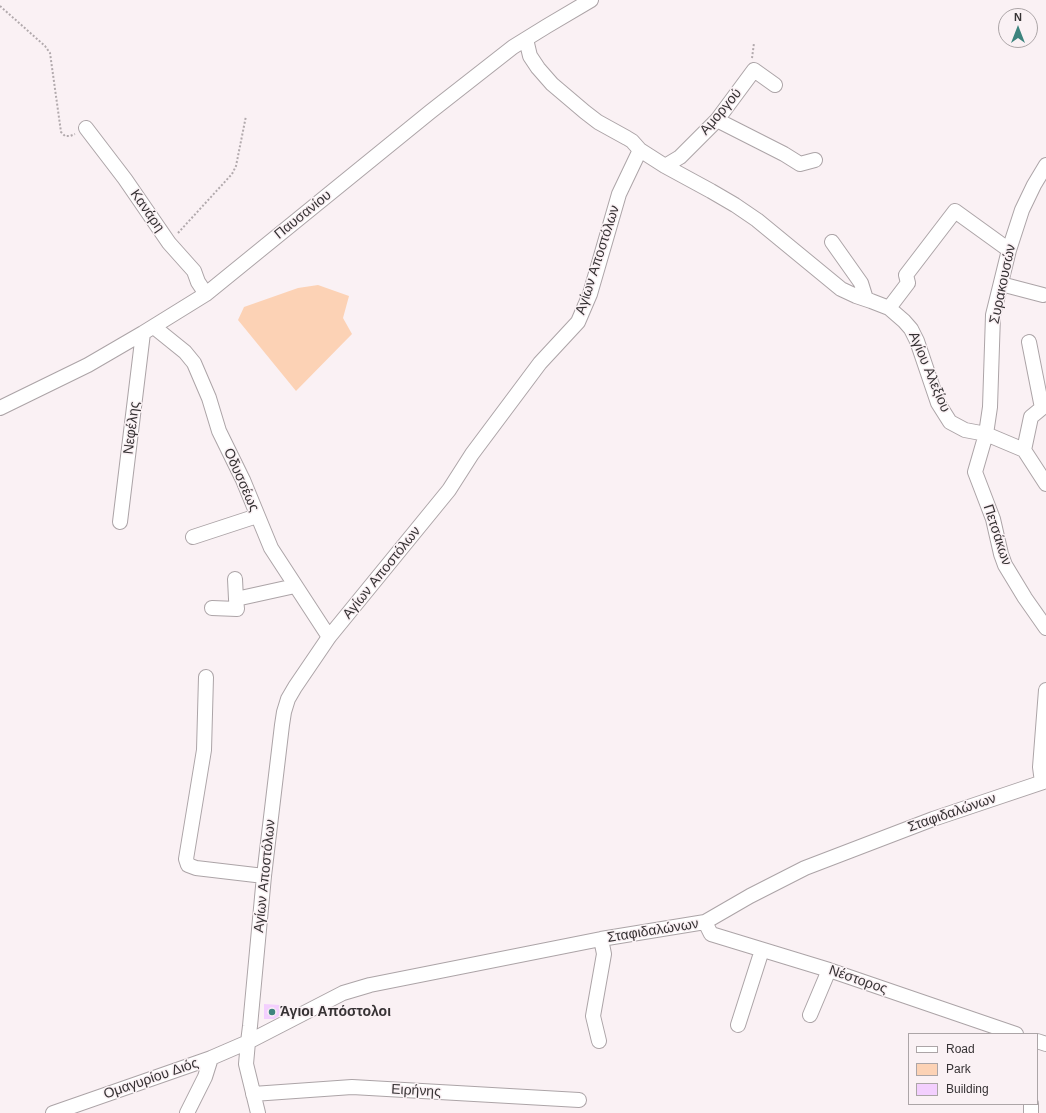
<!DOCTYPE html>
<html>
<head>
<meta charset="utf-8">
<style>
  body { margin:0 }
  #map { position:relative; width:1046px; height:1113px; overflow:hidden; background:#faf1f4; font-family:Helvetica,sans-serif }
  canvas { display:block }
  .legend { position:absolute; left:908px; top:1033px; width:130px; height:72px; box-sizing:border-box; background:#faf1f4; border:1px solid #aca5a7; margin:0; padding:5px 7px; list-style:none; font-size:12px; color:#363234 }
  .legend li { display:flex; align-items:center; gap:8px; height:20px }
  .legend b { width:20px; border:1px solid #aca5a7 }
  .north { position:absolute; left:998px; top:8px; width:40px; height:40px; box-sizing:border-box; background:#faf1f4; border:1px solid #aca5a7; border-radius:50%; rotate:0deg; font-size:11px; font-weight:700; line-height:16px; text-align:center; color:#363234 }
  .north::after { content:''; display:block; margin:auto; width:14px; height:18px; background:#3d847e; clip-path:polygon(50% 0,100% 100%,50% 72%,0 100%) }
</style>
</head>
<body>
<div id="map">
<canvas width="1046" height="1113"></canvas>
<ul class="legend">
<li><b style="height:5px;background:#fff"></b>Road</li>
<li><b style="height:11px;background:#fcd2b5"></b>Park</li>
<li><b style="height:11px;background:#f3cffe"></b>Building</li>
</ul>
<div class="north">N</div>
</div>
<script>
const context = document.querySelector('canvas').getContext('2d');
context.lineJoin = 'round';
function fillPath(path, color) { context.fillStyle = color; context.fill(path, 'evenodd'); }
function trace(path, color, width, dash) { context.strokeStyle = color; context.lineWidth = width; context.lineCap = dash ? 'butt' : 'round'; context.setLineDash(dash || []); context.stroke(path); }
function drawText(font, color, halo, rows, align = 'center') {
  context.font = font + ' Helvetica,sans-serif'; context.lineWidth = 3; context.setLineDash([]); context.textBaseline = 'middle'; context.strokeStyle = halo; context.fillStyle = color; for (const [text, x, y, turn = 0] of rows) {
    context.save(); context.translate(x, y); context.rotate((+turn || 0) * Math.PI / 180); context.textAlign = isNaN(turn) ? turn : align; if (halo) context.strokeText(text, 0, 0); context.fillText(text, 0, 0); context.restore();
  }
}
fillPath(new Path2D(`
  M318,285L349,296L343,318L352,334L296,391L238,320L244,307L298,288Z`), '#fcd2b5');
fillPath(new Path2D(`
  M264,1004L280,1005L279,1016L274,1019H264Z`), '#f3cffe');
const minor = new Path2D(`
  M526,39L530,56L538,68L552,84L585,112L598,122L627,138L632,141L640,150L665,166L711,191L735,205L757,220L841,289L856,296L871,301L889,308L904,321L911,329L917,341L938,403L950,422L965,430L986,434L1024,450L1046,484
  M717,120L784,154L800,164L815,160
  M86,128L125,179L169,243L194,271L198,282L206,294
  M1046,165L1034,185L1022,210L1009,250L993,315L990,407L986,434L975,472L993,519L1001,554L1005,565L1025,598L1046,628
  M665,166L680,157L717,120L754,70L775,85
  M832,242L861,283L866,299
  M1001,284L1043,295
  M889,308L908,283L906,275L955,211L1009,250
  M154,327L185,352L194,363L209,398L219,431L243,480L271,548L329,637
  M0,408L88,365L143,333L206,294L430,112L513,47L547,26L591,0
  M1024,450L1031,417L1042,408L1029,342
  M120,522L143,333
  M193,537L257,516
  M235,579L236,599L295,586
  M212,608L237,609L236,599
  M206,677L204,750L186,859L188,865L196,868L264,876
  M1042,782L1040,767L1046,690
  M705,922L711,934L829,970L1016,1034
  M810,1015L829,970
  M738,1025L762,950
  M599,1041L593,1016L604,954L601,939
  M1037,1041L1046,1044
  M253,1094L352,1087L579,1100
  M1031,1104V1113
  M53,1113L211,1058L248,1042L343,993L370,985L601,939L705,922L750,896L805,868L933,819L1046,781
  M187,1113L205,1077L211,1058
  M258,1113L246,1064L248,1042L250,1026L264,876L282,725L284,712L288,699L295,687L329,637L449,490L472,454L540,363L578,322L590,294L619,194L640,150`);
trace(minor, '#aca4a7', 16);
trace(new Path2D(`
  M0,6L45,46L50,53L61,132L65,136H70L75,134
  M752,58L754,43
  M178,233L232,174L236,166L246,116`), '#b2aaad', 2, [2, 2]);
trace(minor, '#fff', 14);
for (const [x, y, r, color] of [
  [272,1012,4,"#3d847e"]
]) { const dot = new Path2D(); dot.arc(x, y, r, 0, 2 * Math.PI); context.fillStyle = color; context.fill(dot); trace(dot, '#faf1f4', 1.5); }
drawText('14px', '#363234', '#faf1f4', [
  ["Αμοργού",721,112,-50],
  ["Κανάρη",147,211,55],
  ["Παυσανίου",303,215,-39],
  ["Αγίων Αποστόλων",598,260,-72],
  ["Συρακουσών",1003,284,-78],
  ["Αγίου Αλεξίου",929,372,67],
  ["Νεφέλης",132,428,-83],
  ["Οδυσσέως",241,480,66],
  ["Πετσάκων",997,535,72],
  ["Αγίων Αποστόλων",382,573,-51],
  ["Σταφιδαλώνων",952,813,-19],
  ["Αγίων Αποστόλων",265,876,-84],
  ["Σταφιδαλώνων",653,931,-9],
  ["Νέστορος",858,980,19],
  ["Ομαγυρίου Διός",151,1079,-19],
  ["Ειρήνης",416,1091,3]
]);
drawText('bold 14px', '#363234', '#faf1f4', [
  ["Άγιοι Απόστολοι",280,1012]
], 'left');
</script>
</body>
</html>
